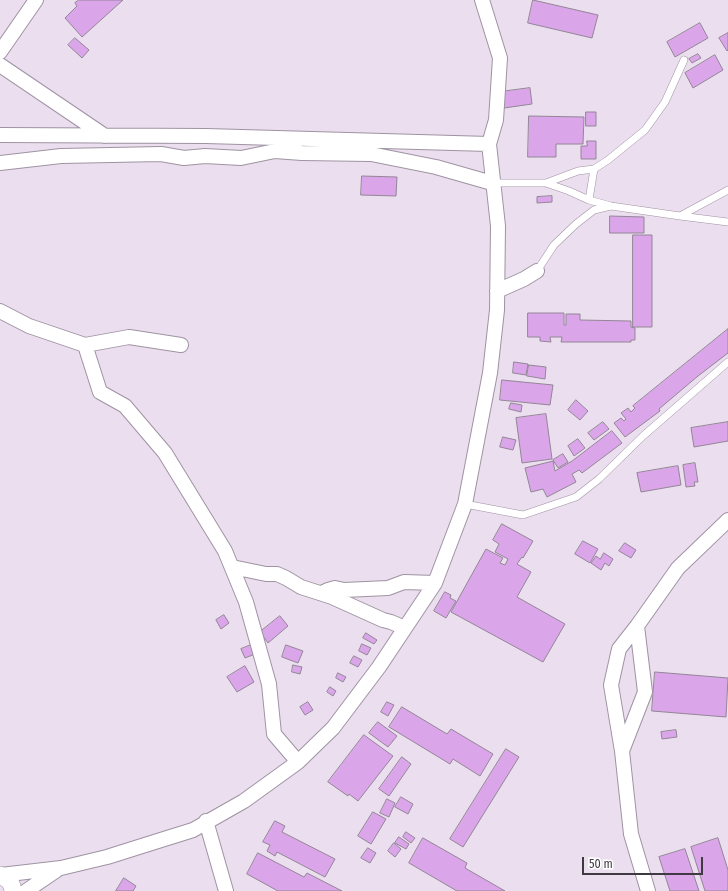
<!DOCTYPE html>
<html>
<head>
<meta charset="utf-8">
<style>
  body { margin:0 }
  #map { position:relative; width:728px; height:891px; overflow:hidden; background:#ebdeef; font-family:"Fira Sans Condensed",sans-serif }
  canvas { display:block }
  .scale { position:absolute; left:582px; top:857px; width:121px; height:18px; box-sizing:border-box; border:2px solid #3f3a41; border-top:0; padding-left:5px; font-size:12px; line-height:14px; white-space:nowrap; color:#3f3a41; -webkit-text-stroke:3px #fff; paint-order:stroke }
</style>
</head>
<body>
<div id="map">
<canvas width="728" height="891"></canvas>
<div class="scale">50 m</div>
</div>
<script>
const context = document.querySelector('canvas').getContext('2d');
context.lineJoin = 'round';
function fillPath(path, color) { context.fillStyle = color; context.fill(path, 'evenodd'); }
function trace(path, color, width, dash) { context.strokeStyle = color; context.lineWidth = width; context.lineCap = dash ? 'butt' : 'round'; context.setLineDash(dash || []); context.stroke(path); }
const building = new Path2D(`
  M79,0H123L82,37L65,18L77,6L75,3Z
  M533,0L598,15L592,38L528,23Z
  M700,23L708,38L675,57L667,42Z
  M728,33V50L727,51L719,38Z
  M75,38L89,50L82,58L68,45Z
  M698,54L701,58L692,63L689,59Z
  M715,55L723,70L693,88L685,73Z
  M530,88L532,104L504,108L500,92Z
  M586,112H596V126H586Z
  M529,116L584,117L583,144H556V157H528Z
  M587,141H596V159H581V146H587Z
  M362,176L397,177L396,196L361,195Z
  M552,196V202L537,203V197Z
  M610,216L644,217V233H610Z
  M633,235H652V327H633Z
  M528,313H564V325H566V314H580V320L631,321V327L635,328V340H631V342H561L562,337H550L551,342L540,341V337H528Z
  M728,329V353L698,376L659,409L660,411L625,437L614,423L621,418L624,421L626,419L621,413L628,408L631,412L635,408L633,406Z
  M514,362L528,364L526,375L513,373Z
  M529,365L546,367L545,379L527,376Z
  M502,380L553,385L550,405L500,400Z
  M576,400L588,411L580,420L568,410Z
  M511,403L522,405L521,412L509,409Z
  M546,414L552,459L522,463L516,418Z
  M603,422L609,429L594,440L588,433Z
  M728,422V441L694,447L691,428Z
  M612,431L622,443L582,473L579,470L572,474L576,482L547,497L543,489L531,492L525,468L553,461L555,471L572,461Z
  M503,437L516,440L513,450L500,447Z
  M578,439L585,448L574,456L568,446Z
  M563,454L568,462L558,468L553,460Z
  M695,463L698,482H694L695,486L686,487L683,465Z
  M678,466L681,485L641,492L637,473Z
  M502,524L533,541L523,558L522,557L517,564L531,572L517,597L565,624L543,662L451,612L486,549L503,558L500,563L505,565L508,559L495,552L499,544L493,540Z
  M583,541L598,549L590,563L575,554Z
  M625,543L636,550L631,558L619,551Z
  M604,553L613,559L609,566L605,563L601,570L591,563L596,556L600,559Z
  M445,592L451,595L450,598L456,601L446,618L434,611Z
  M224,615L229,623L221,629L216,620Z
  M280,616L288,626L268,643L260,632Z
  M366,633L377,640L374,644L363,638Z
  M362,644L371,648L367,655L359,651Z
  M251,645L255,654L245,658L241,649Z
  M286,645L303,651L298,663L282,657Z
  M354,656L362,660L358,667L350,663Z
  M293,665L302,667L300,674L292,672Z
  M245,666L254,682L237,692L227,677Z
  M655,672L728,678L726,717L652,711Z
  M338,673L346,677L343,682L336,678Z
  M330,687L336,691L333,696L327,692Z
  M308,702L313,710L305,715L300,707Z
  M387,702L394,705L388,716L381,712Z
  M402,707L447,734L451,729L493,754L480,776L453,759L450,764L389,727Z
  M378,722L397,736L388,747L369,733Z
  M676,730L677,737L662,739L661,732Z
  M364,735L393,756L358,801L349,794L348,796L328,782Z
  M506,749L519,757L463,847L450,839Z
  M402,757L411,764L389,796L379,789Z
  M401,797L413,804L408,814L395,807Z
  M387,799L395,803L389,817L380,813Z
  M373,812L386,819L371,844L358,836Z
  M275,821L285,826L282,832L335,859L325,877L277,852L275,856L267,851L270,845L263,842Z
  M406,832L415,838L411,843L403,837Z
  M399,837L409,844L406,849L395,843Z
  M423,838L467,863L465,868L505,891H457L409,863Z
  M718,838L728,870V891H705L691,847Z
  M394,843L401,849L395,857L388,851Z
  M368,848L376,853L370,863L361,858Z
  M685,849L699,891H670L659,857Z
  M258,853L304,877L307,873L342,891H278L247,874Z
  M124,878L136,886L133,891H116Z`);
fillPath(building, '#dba5ea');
trace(building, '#928695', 1);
const service = new Path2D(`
  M492,183H546L569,191L589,200L611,206L680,216L728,190
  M546,183L578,171L594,169L608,160L645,130L665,102L684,60
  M589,200L594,169
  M680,216L728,222
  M537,271L554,245L576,224L594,210L611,206
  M465,504L523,515L576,497L599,479L643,436L728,362`);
const minor = new Path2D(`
  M0,52L36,0
  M0,65L105,136
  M0,135L206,136L489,144
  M0,163L61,156L161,154L184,158L205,156L241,158L275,151L302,153L371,154L436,167L492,183
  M497,291L524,279L537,271
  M0,311L29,326L85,345L129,337L181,345
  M85,345L100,392L125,406L165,453L225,551L246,602L269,684L274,734L298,762
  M232,567L266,574H277L286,578L301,587L332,597L383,620L391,622L405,628
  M322,593L328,590L335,588L344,590L388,588L404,582L435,583
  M622,751L645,692L637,626
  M206,821L226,891
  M0,875L61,868L107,857L161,840L193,830L244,801L298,762L333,728L379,667L435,583L465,504L490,373L497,310L498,226L489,144L496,120L500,58L482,0
  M26,891L57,870
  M648,891L631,834L622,751L611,685L619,649L637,626L678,568L728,520`);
const tertiary = new Path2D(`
  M0,875C8,879 12,882 13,891`);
trace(service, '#9f93a3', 8);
trace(minor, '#9f93a3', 16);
trace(tertiary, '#9f93a3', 18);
trace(service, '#fff', 7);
trace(minor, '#fff', 14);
trace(tertiary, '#fff', 17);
</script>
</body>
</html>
